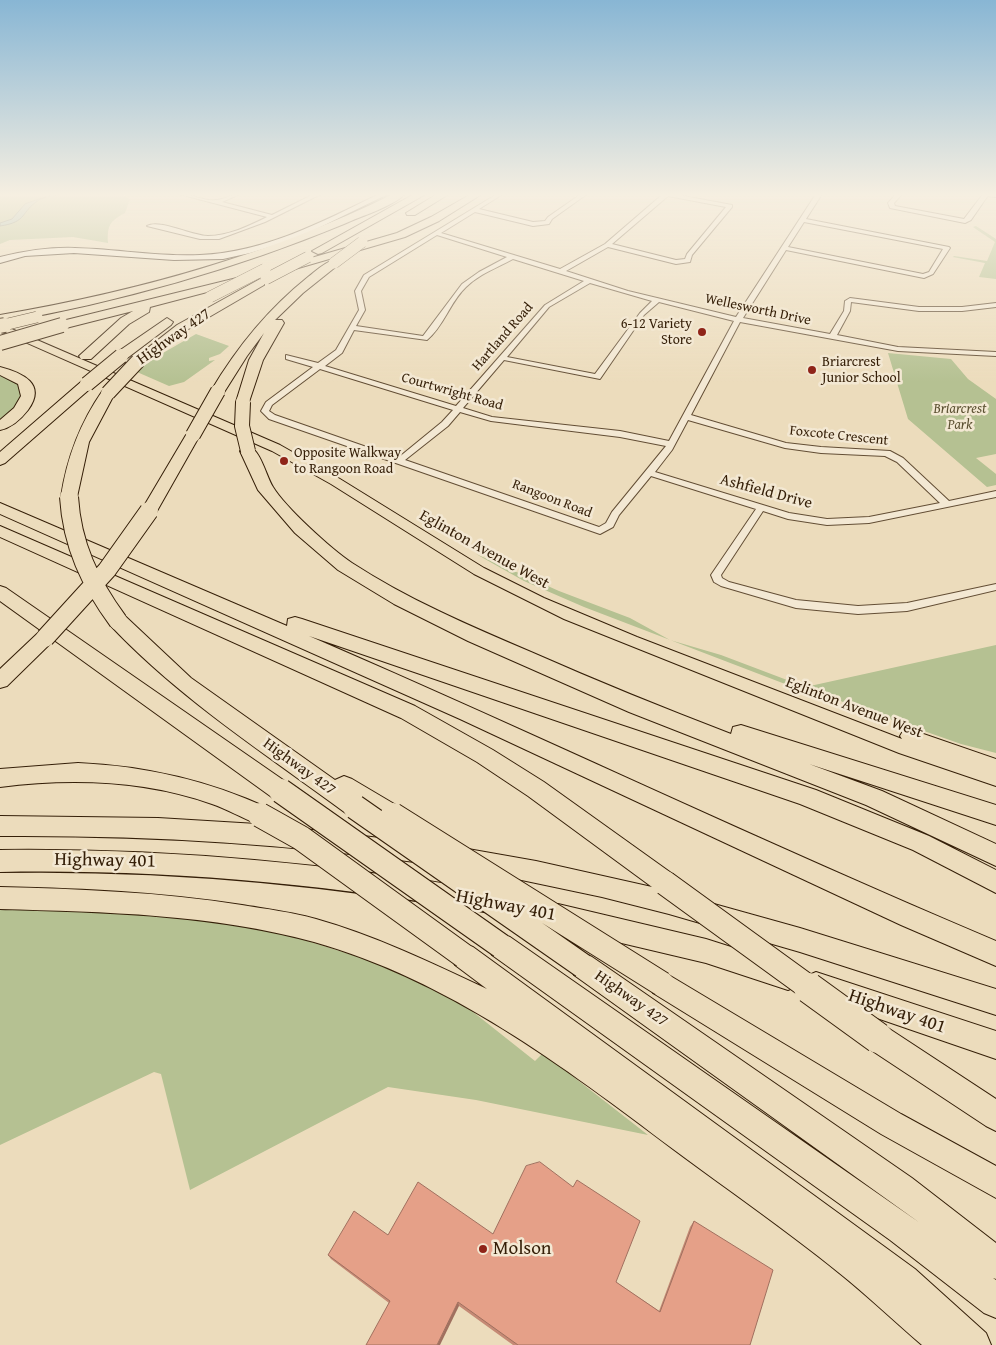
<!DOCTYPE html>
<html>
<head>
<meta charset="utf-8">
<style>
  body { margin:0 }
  canvas { display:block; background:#ecdcbc }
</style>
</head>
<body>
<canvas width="996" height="1345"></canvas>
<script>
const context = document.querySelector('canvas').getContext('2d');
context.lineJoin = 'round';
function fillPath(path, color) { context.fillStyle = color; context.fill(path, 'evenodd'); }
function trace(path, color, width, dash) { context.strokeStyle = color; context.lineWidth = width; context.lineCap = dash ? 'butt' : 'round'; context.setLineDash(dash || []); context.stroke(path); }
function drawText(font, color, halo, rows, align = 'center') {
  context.font = font + ' "Gentium Book Plus",serif'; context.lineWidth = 5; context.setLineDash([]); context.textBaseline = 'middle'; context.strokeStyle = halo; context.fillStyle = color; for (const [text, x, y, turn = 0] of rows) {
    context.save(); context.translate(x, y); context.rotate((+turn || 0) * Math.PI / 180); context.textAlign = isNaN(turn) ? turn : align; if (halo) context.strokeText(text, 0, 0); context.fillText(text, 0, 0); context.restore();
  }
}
fillPath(new Path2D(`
  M0,194H122L130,199L125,213C110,221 107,225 108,243L73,237L10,240L0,244Z
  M976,226L996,239V279L979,277L985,263L953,257L954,256L987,261L995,242L973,227Z
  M196,334L229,346L220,354L209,358V361L215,360L184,382L169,386L137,372L160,352L163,353Z
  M888,353L951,359L968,379L996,399V454L976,458L996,474V485L987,487L908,419Z
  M0,374L23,387L22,402L0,422Z
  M476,554L559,591L630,618L670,640L721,655L795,683L806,692L584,607L524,581Z
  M996,645V753L961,744L847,704L810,686Z
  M0,907L152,910L228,920L295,937L378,963L458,1000L535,1061L543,1053L648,1135L476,1100L388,1087L190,1190L161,1074L154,1072L0,1145Z`), '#b5c192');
const water = new Path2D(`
  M54,194H63C56,196 46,196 39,200C20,212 28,222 0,226V223L12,219L25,204Z`);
fillPath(water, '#99bab5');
trace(water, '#717c70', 1);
const street = new Path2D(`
  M179,194C191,193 204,202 216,200C224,200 231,194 240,194L222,202L272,215L314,194H321L265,222L219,239H200L147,226C160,219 192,236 208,236C228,236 249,226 267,217Z
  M380,194H387L384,196Z
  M497,194H503L479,209L533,222L545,221L548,217L581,194H587L552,219L549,224L533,226L475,212L441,233L560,269L605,244L663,194H673L732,205V207L692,255L690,262L676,264L608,247L566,271L628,291L736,317L816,194H822L806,219L949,247L950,248L933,274L924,278L786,250L743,318L830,334L844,311L845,301L850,298L919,307H962L996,303V307L962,311H919L851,302L850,311L837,335L898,347L996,352V356L898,351L740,322L691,415L786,443L821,447L890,451L903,458L949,501L996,491V497L869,523L827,525L788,519L763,511L721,575L722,578L729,582L796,600L858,606L907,603L996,584V590L907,611L858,614L796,608L721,586L714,582L711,575L756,509L651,476L619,515L613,527L600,534L269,419L261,411L266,402L313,367L286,359V355L318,363L336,350L359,310L355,291L364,275ZM668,196L726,207L687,254L685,259L676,260L612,244ZM804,222L943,249L929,272L923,274L788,247ZM437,235L507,257L479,272L462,284L423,336L356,326L365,310L361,291L369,277ZM513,259L584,281L545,305L456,406L325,366L342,353L354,330L427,340C444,326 450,302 466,287C479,274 497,268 513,259ZM590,283L652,301L640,313L595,374L507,357L549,307ZM659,302L734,321L669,441L620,431L492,417L463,408L504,360L600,379L644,315ZM320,369L453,410L442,422L398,458L275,415L269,411L272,405ZM460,412L491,421L620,437L666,446L612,512L606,523L599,527L405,460L448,426ZM688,420L785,448L821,453L885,456L897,462L940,503L869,517L827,519L789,513L655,472L672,450Z
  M896,194H902L894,203L895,206L964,219L983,194H989L971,220L965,223L890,208L888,203Z`);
const secondary = new Path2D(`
  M379,194H388L298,238L250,253L223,259L174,260L74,253L25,256L0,263V257C25,251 49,247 75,248C117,249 159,257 200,255C265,252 322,222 379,194Z
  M985,194H996V197L986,196Z`);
const primary = new Path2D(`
  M0,324L280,445L340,479L484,568L544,598L637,637L902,739L900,736L903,731L909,729L996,759V786L899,753L564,619L474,574L331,484L272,451L0,331Z`);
const highway = new Path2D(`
  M393,194H405C392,207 361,216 344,224C233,270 118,302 0,323V315C135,292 270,255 393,194Z
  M414,194H426L322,253L318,254L312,251Z
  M437,194H449L415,215H407L406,213Z
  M471,194H482L439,221L405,237L288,271H280L278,269L280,267L397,233L431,217Z
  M334,260L338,261V265L303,293L275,320H282L284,323L263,360L248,405L243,406L236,402L249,360L264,333L247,356L223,394H213L211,391C237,347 268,309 308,277C316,271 325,262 334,260Z
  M249,275L255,278L253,280L150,307L149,312L129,324L91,359H81L79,356L121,318L133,311L62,329L56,325L58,322Z
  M260,279L264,281V285L185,331L143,364L138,365L131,361L177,325Z
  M167,318L173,322L171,325L126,359H116L114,356L116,353Z
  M0,367C23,373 47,384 28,410C21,419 11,428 0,430V420L14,408L21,396L18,384L0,375Z
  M87,380L94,384L92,387L5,463L0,465V452L82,381Z
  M108,389L115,393L89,442L77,497L75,500H63L61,497C67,457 80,423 103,390Z
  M193,431L200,435L157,511L155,515H143L141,511L186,435Z
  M248,446C261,450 266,476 273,487C285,507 331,549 352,563C407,599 470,626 531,652C597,681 663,708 731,734L733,727L741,725L996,805V825L809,764L882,791L996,844V866L866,805L629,712L468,641L394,604L338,570L295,533L258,490L240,451Z
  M0,503L287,626L288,619L295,617L302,619L816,790L929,836L996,870V893L913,850L800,804L309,636C539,735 765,844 996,941V966L901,925L460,719L0,514Z
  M0,526L415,706L493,750L544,782L674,875L677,883L671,892L800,928L996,989V1015L800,952L669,914L602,897L460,867L456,860L460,853L468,849L536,861L652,887L528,796L477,762L401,718L0,537Z
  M0,586L6,588L289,784L292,791L289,798L281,800L273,798L54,640L7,686L0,688V669L38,633L43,632L0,601Z
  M118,614L125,616L191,678L335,780L344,776L352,779L401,808L405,815L401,822L393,825L365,810L363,814L355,817L347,814C266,754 180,699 111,626L109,621L111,616Z
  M78,763C145,766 207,780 268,808L272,815L268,822L262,824L422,843L430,846L434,853L430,860L422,863C282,843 142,835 0,836V816L158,818L257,824C242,818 227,809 212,804C144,780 71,778 0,787V769Z
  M0,850C165,848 327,863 490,891L499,894L502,902L499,910L490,913C327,884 165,869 0,872Z
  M0,887C81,889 161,892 242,905C266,909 292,912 316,919C376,936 432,963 487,989L455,965L451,956L455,947L464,944L473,947L915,1269L986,1333L991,1345H922C894,1321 867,1295 838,1272C785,1229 728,1190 673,1149C563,1066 449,980 314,942C212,914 105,912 0,909Z
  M558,904L706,939L797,968L801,977L797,986L788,990L706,963L558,928L549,924L545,916L549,908Z
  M501,934L510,937L920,1223L574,975L570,966L574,957L583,953L592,957L912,1178L996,1243V1279L993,1278L996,1280V1318L984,1313L890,1240L492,955L488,946L492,937Z
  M662,971L901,1114L996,1166V1198L881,1134L653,993L649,984L653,975Z
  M816,972L996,1031V1059L807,994L803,985L807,976Z
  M878,1024L888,1028L996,1099V1131L986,1126L868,1048L864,1038L868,1028Z`);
trace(street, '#634e35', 2);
trace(secondary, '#351f08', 2);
trace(primary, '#351f08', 2);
trace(highway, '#351f08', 2);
fillPath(street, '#f3e8d3');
fillPath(secondary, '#f3e8d3');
fillPath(primary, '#ecdcbc');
fillPath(highway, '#ecdcbc');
const highwayBridgeFar4 = new Path2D(`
  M334,263L362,242
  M266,279L308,257
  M210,297L265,269
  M0,326L37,317
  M59,326L62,325`);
const highwayBridgeFar3 = new Path2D(`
  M0,326L5,325
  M0,343L62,325
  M87,384L121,356
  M108,393L138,361
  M243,402L242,426L248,451
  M193,435L218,391`);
const highwayBridgeFar2 = new Path2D(`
  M69,497C72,545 90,583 118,621
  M45,638L107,570L149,511`);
const highwayBridgeFar1 = new Path2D(`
  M281,791L501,946
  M355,807L583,966
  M260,815L301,838L464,956
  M393,815L662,984
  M665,883L811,989`);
const highwayBridge = new Path2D(`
  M809,988L878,1038`);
trace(highwayBridgeFar4, '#351f08', 12, []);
trace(highwayBridgeFar3, '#351f08', 16, []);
trace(highwayBridgeFar2, '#351f08', 20, []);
trace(highwayBridgeFar1, '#351f08', 26, []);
trace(highwayBridge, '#351f08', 32, []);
trace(highwayBridgeFar4, '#ecdcbc', 11);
trace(highwayBridgeFar3, '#ecdcbc', 14);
trace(highwayBridgeFar2, '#ecdcbc', 18);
trace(highwayBridgeFar1, '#ecdcbc', 24);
trace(highwayBridge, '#ecdcbc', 30);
fillPath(new Path2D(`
  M694,1221L750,1345H513L459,1306L389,1303L331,1259L328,1255L388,1235L493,1234L616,1282L659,1311L690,1227Z`), '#c58a75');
fillPath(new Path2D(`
  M458,1302L459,1306L440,1345H437Z`), '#a0705f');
const building = new Path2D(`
  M540,1162L573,1187L577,1180L640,1221L616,1282L660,1312L694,1221L773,1270L750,1345H518L458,1302L437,1345H366L390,1301L328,1255L354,1211L388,1235L418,1182L493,1234L526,1166Z`);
fillPath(building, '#e5a088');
trace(building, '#a0705f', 1);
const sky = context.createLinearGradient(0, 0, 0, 382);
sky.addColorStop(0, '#88b6d4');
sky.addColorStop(0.51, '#f6efe1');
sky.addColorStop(1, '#f6efe100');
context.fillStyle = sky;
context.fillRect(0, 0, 996, 382);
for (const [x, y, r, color] of [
  [702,332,5,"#8f2418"],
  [812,370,5,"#8f2418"],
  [284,461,5,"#8f2418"],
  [483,1249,5,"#8f2418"]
]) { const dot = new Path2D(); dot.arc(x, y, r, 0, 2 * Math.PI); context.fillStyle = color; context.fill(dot); trace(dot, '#f3e8d3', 2); }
drawText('14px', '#351f08', '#f3e8d3', [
  ["Wellesworth Drive",758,310,12],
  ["Hartland Road",503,337,-49],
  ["Courtwright Road",452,392,16],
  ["Foxcote Crescent",839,436,6],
  ["Rangoon Road",552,499,21]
]);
drawText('14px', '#351f08', '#f3e8d3', [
  ["6-12 Variety",692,324,"right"],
  ["Store",692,340,"right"],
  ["Briarcrest",822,362],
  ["Junior School",822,378],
  ["Opposite Walkway",294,453],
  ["to Rangoon Road",294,469]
], 'left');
drawText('italic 14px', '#5b5031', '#f3e8d3', [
  ["Briarcrest",960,409],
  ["Park",960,425]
]);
drawText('16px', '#351f08', '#f3e8d3', [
  ["Highway 427",174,337,-35],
  ["Ashfield Drive",766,492,15],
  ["Eglinton Avenue West",484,550,29],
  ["Eglinton Avenue West",854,708,21],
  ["Highway 427",299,767,36],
  ["Highway 427",631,999,35]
]);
drawText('19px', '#351f08', '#f3e8d3', [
  ["Highway 401",105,861,1],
  ["Highway 401",506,906,11],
  ["Highway 401",897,1012,19]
]);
drawText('19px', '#351f08', '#f3e8d3', [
  ["Molson",493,1249]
], 'left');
</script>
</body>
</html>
